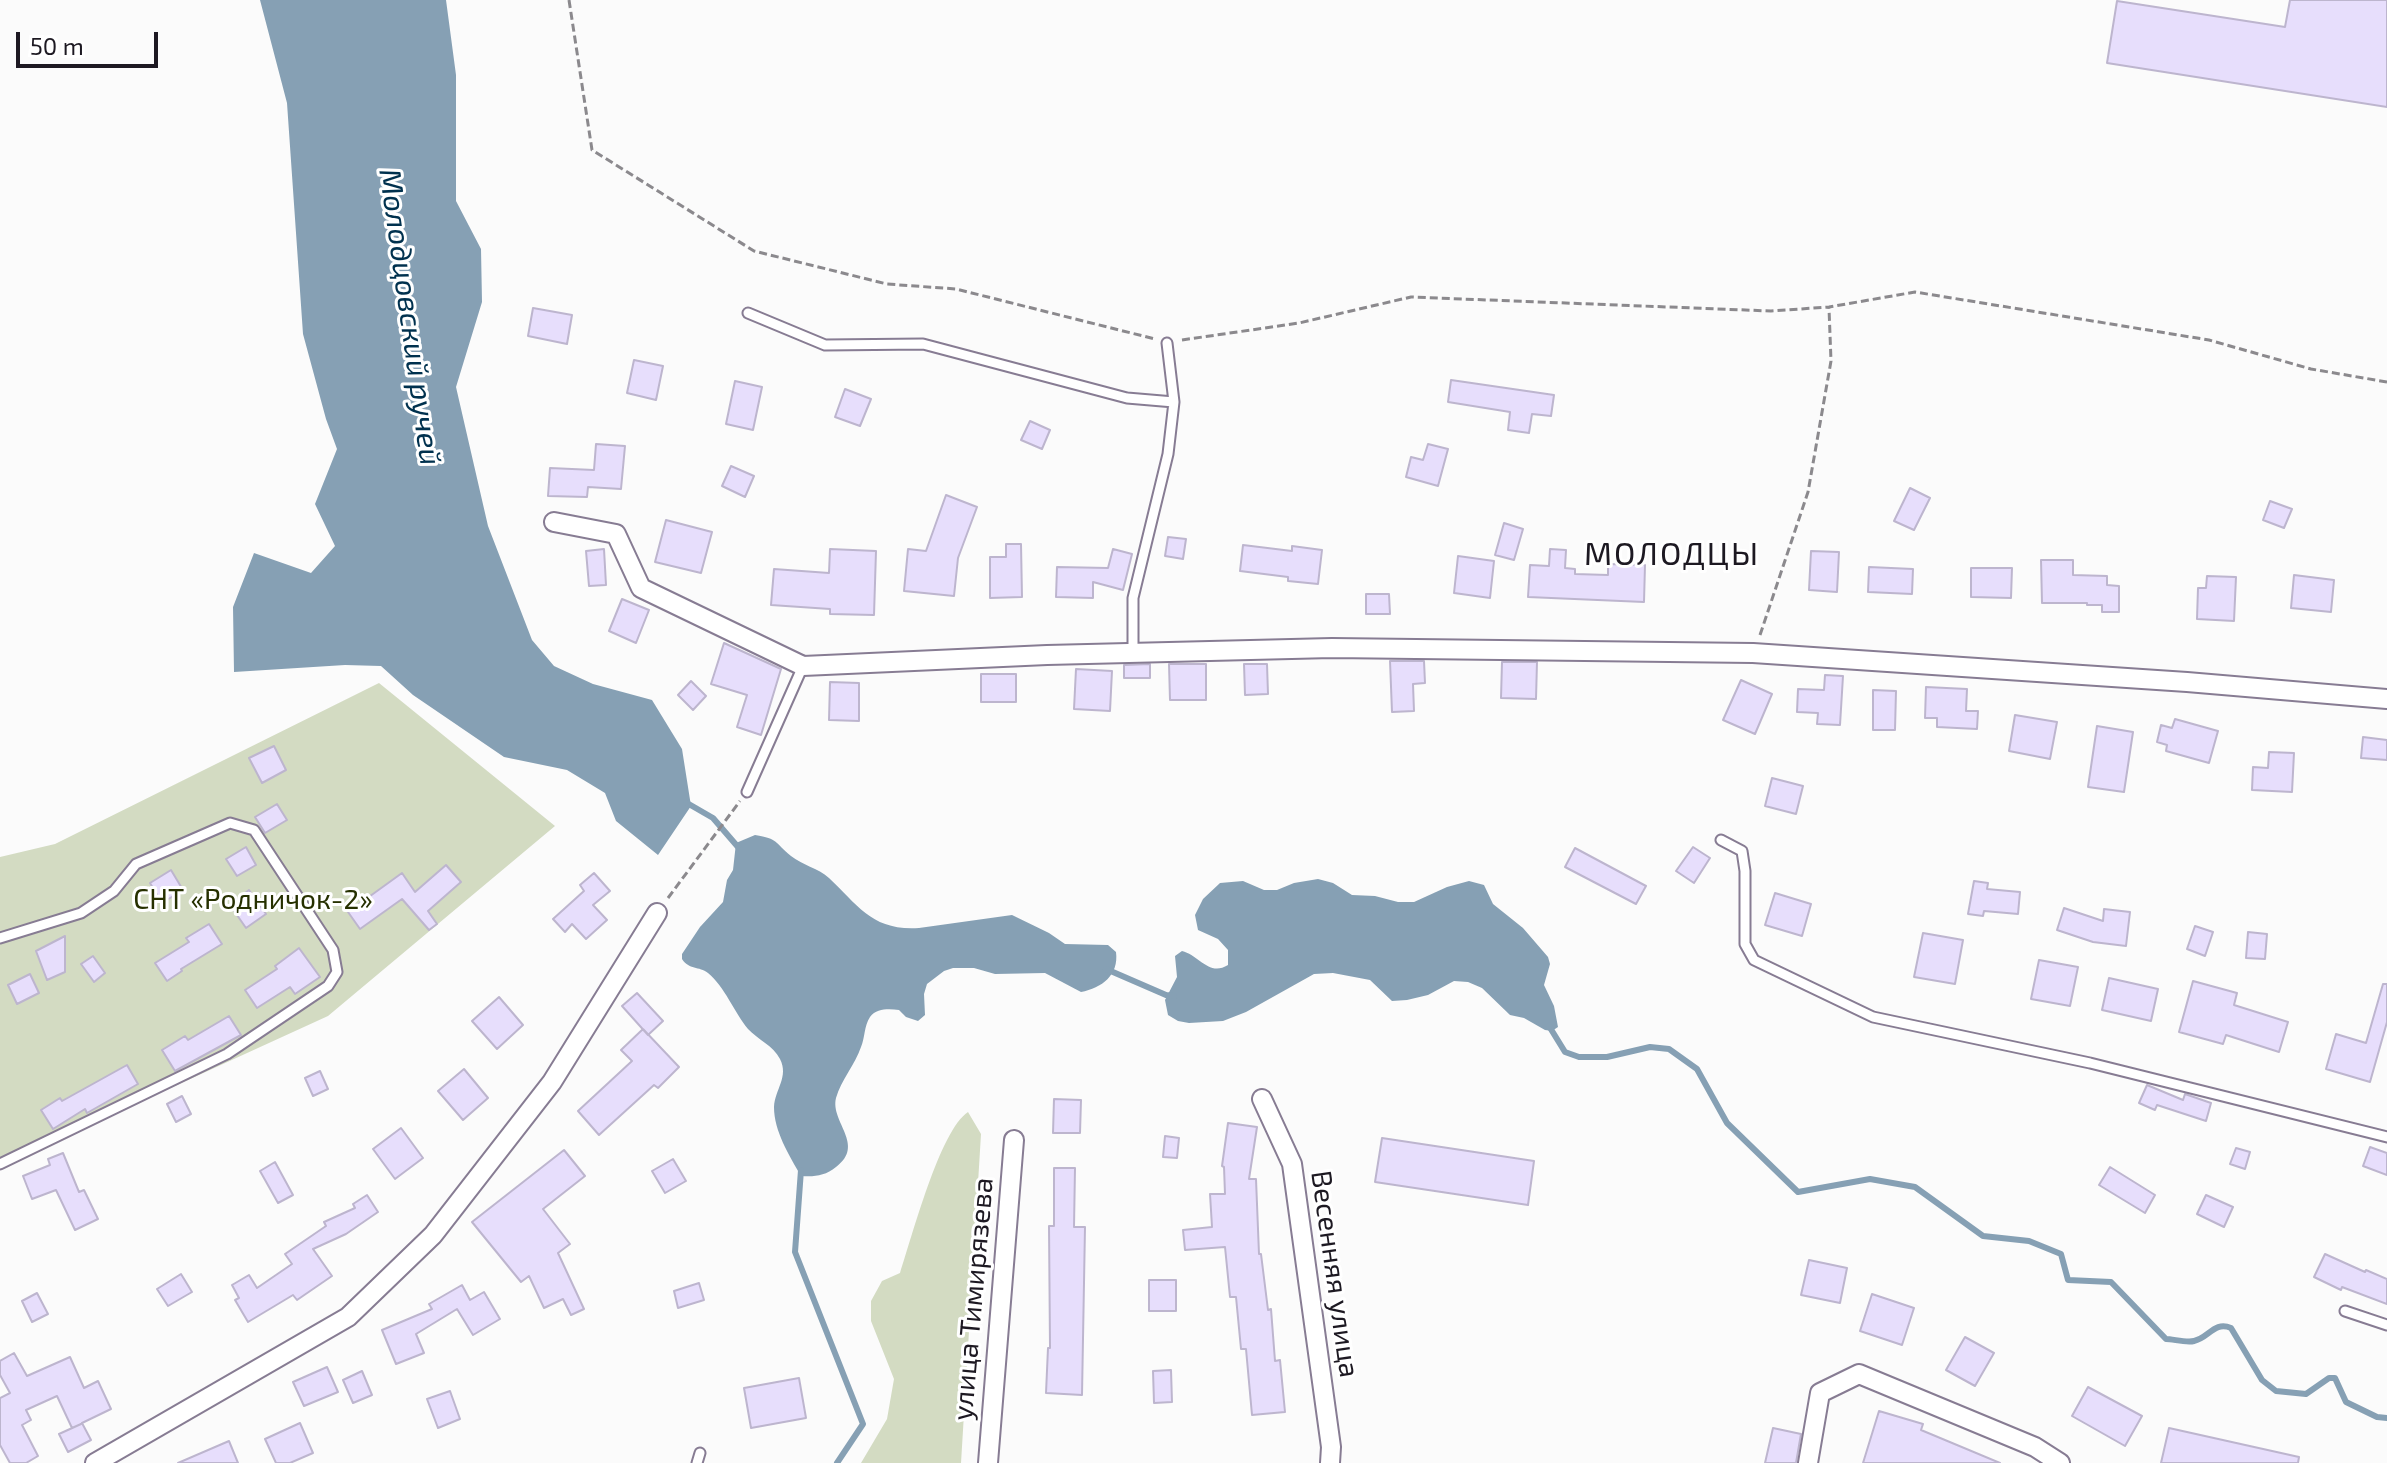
<!DOCTYPE html>
<html>
<head>
<meta charset="utf-8">
<style>
  body { margin:0 }
  #map { position:relative; width:2387px; height:1463px; overflow:hidden; background:#fbfbfb; font-family:"Exo 2",sans-serif }
  canvas { display:block }
  .scale { position:absolute; left:16px; top:32px; width:142px; height:36px; box-sizing:border-box; border:4px solid #1d1922; border-top:0; padding-left:10px; font-size:24px; line-height:28px; white-space:nowrap; color:#1d1922; -webkit-text-stroke:6px #fff; paint-order:stroke }
</style>
</head>
<body>
<div id="map">
<canvas width="2387" height="1463"></canvas>
<div class="scale">50 m</div>
</div>
<script>
const context = document.querySelector('canvas').getContext('2d');
context.lineJoin = 'round';
function fillPath(path, color) { context.fillStyle = color; context.fill(path, 'evenodd'); }
function trace(path, color, width, dash) { context.strokeStyle = color; context.lineWidth = width; context.lineCap = dash ? 'butt' : 'round'; context.setLineDash(dash || []); context.stroke(path); }
function drawText(font, color, halo, rows, align = 'center') {
  context.font = font + ' "Exo 2",sans-serif'; context.lineWidth = 6; context.setLineDash([]); context.textBaseline = 'middle'; context.strokeStyle = halo; context.fillStyle = color; for (const [text, x, y, turn = 0] of rows) {
    context.save(); context.translate(x, y); context.rotate((+turn || 0) * Math.PI / 180); context.textAlign = isNaN(turn) ? turn : align; if (halo) context.strokeText(text, 0, 0); context.fillText(text, 0, 0); context.restore();
  }
}
fillPath(new Path2D(`
  M379,683L555,826L328,1016L0,1166V857L55,844Z
  M968,1112L981,1134L961,1463H861L887,1419L894,1379L871,1321V1301L882,1281L900,1273C912,1237 940,1130 968,1112Z`), '#d3dbc2');
fillPath(new Path2D(`
  M260,0H446L456,75V201L481,249L482,302L456,387L488,526L532,640L554,666L593,684L652,700L682,749L691,806L658,855L616,821L605,793L567,770L504,757L413,695L381,666L345,665L234,672L233,607L254,553L311,573L335,546L315,504L337,449L326,419L303,334L287,103Z
  M755,835C779,839 774,842 791,856C802,865 818,868 829,878C859,906 872,931 919,928L1012,915L1049,933L1065,944L1108,945L1116,952C1119,975 1102,988 1081,992L1045,973L995,974L974,968H953L944,971L927,984L924,994L925,1015L918,1021L906,1017L899,1010C889,1009 877,1008 870,1017C864,1026 865,1038 861,1047C855,1065 841,1080 836,1098C830,1122 866,1145 836,1167C825,1176 814,1177 801,1176C789,1155 774,1131 774,1107C775,1089 789,1077 780,1059C773,1045 758,1040 748,1029C734,1012 725,987 708,973C699,966 689,970 682,959V954L700,927L723,902L727,880L733,870L736,843Z
  M1318,879L1333,883L1352,895L1375,896L1398,902H1414L1447,887L1469,881L1484,885L1493,904L1523,928L1548,957L1550,964L1544,985L1554,1006L1558,1027L1552,1031L1545,1030L1524,1018L1510,1015L1482,988L1468,982L1454,981L1428,995L1407,1000L1392,1001L1370,980L1333,973L1314,974L1246,1012L1223,1021L1189,1023L1178,1021L1168,1015L1165,1000L1177,977L1175,956L1182,951C1199,955 1209,977 1228,965V950L1218,939L1198,930L1195,915L1203,899L1220,883L1243,881L1264,890H1277L1294,883Z`), '#86a0b4');
trace(new Path2D(`
  M687,803L713,818L738,847
  M1106,969L1166,995L1174,996
  M1549,1026L1565,1052L1579,1057H1607L1650,1047L1669,1049L1697,1069L1727,1123L1798,1192L1870,1179L1915,1187L1983,1236L2029,1241L2061,1254L2068,1280L2111,1282L2166,1339C2173,1339 2186,1343 2194,1341C2209,1338 2214,1321 2231,1328L2262,1380L2276,1391L2306,1394L2329,1378H2335L2346,1402L2377,1417L2387,1418
  M801,1170L795,1252L863,1424L837,1463`), '#86a0b4', 6);
const building = new Path2D(`
  M2290,0H2387V107L2107,63L2117,1L2285,27Z
  M533,308L572,315L567,344L528,336Z
  M634,360L663,366L656,400L627,393Z
  M1451,380L1554,395L1551,416L1532,414L1529,433L1508,430L1510,412L1448,402Z
  M735,381L762,387L753,430L726,424Z
  M845,389L871,399L860,426L835,417Z
  M1030,421L1050,430L1042,449L1021,440Z
  M596,444L625,446L621,489L588,487L587,497L548,496L550,468L594,470Z
  M1428,444L1448,449L1438,486L1406,477L1411,457L1423,460Z
  M731,466L754,476L745,497L722,486Z
  M1910,488L1930,498L1914,530L1894,521Z
  M946,495L977,507L958,558L954,596L904,591L908,549L926,551Z
  M2270,501L2292,509L2284,528L2263,520Z
  M666,520L712,532L701,573L655,562Z
  M1504,523L1523,529L1514,560L1495,555Z
  M1168,537L1186,539L1183,559L1165,556Z
  M1006,544H1021L1022,597L990,598V557H1006Z
  M1243,545L1292,551V546L1322,550L1318,584L1288,581V577L1240,571Z
  M604,549L606,585L589,586L586,551Z
  M830,549L876,551L874,615L830,614V609L771,605L774,569L829,573Z
  M1113,549L1132,554L1123,590L1093,582V598L1056,597L1057,567L1108,568Z
  M1550,549L1566,550L1565,568L1575,569V574L1608,575V564L1645,565L1644,602L1528,597L1530,565L1549,566Z
  M1811,551L1839,552L1837,592L1809,590Z
  M1458,556L1494,561L1490,598L1454,593Z
  M2041,560H2073V575L2107,576V585L2119,586V612H2102V605H2087V603H2042Z
  M1869,567L1913,569L1912,594L1868,592Z
  M1971,568H2012L2011,598L1971,597Z
  M2294,575L2334,580L2331,612L2291,608Z
  M2207,576L2236,577L2234,621L2197,619L2198,588H2206Z
  M1366,594H1389L1390,614H1366Z
  M622,599L649,610L636,643L609,631Z
  M724,643L781,669L761,735L737,727L747,695L711,684Z
  M1390,661H1424L1425,683L1413,684L1414,711L1392,712Z
  M1502,662H1537L1536,699L1501,698Z
  M1150,664V678H1124V665Z
  M1169,664H1206V700H1170Z
  M1244,664H1267L1268,694L1245,695Z
  M1076,669L1112,671L1110,711L1074,709Z
  M981,674H1016V702H981Z
  M1825,675L1843,676L1840,725L1817,724L1818,713L1797,712L1798,689L1824,690Z
  M1741,680L1772,694L1755,734L1723,720Z
  M691,681L706,696L693,710L678,695Z
  M830,682L859,683V721L829,720Z
  M1926,687L1967,689L1966,711H1978L1977,729L1937,727V718H1925Z
  M1873,690L1896,691L1895,730H1873Z
  M2015,715L2057,722L2050,759L2009,751Z
  M2175,719L2218,731L2209,763L2166,751L2167,745L2157,742L2161,725L2172,728Z
  M2097,726L2133,732L2124,792L2088,787Z
  M2363,737L2387,740V760L2361,758Z
  M274,746L286,770L262,783L249,758Z
  M2269,752L2294,753L2292,792L2252,790L2253,767L2268,768Z
  M1772,778L1803,786L1796,814L1765,806Z
  M277,804L287,820L265,833L255,817Z
  M246,847L256,865L237,876L226,859Z
  M1693,847L1710,858L1694,883L1676,871Z
  M1575,848L1646,886L1636,904L1565,867Z
  M446,865L461,882L428,911L437,924L429,930L402,899L360,929L348,912L402,873L415,892Z
  M171,870L183,890L162,903L150,883Z
  M594,873L610,891L593,905L607,920L586,939L572,924L565,932L553,919L584,891L580,885Z
  M1974,881L1988,883L1987,889L2020,892L2018,914L1984,911L1983,916L1968,914Z
  M249,890L266,914L246,928L230,905Z
  M1775,893L1811,904L1802,936L1765,925Z
  M2064,908L2103,921L2104,909L2130,912L2126,946L2093,942L2057,930Z
  M209,924L222,944L181,969L182,971L167,981L155,963L189,942L186,938Z
  M2195,926L2213,932L2205,956L2187,949Z
  M2248,932L2267,934L2265,959L2246,958Z
  M1923,933L1963,940L1955,984L1914,977Z
  M65,936V972L47,980L36,951Z
  M299,948L320,977L295,994L290,987L257,1008L245,990L277,969L275,966Z
  M93,956L105,973L94,982L81,964Z
  M2039,960L2078,967L2070,1006L2031,999Z
  M30,974L39,993L17,1004L8,985Z
  M2109,978L2158,989L2151,1021L2102,1010Z
  M2193,981L2237,993L2234,1005L2288,1022L2279,1052L2226,1035L2223,1044L2179,1032Z
  M2383,984H2387V1022L2370,1082L2326,1069L2336,1034L2366,1043Z
  M637,993L663,1021L648,1035L622,1006Z
  M499,997L523,1025L497,1049L472,1021Z
  M229,1016L241,1035L175,1071L162,1050L185,1036L188,1040Z
  M643,1029L679,1067L658,1088L654,1085L599,1135L578,1111L632,1061L621,1050Z
  M127,1065L138,1084L87,1113L85,1109L53,1129L41,1110L60,1098L62,1101Z
  M464,1069L488,1098L463,1120L438,1091Z
  M320,1071L328,1089L313,1096L305,1078Z
  M2147,1085L2183,1100L2185,1094L2211,1103L2206,1121L2157,1105L2155,1110L2139,1103Z
  M182,1096L191,1114L176,1122L167,1104Z
  M1054,1099L1081,1100L1080,1133H1053Z
  M1228,1123L1257,1127L1249,1179H1256L1259,1254H1261L1268,1310L1271,1309L1275,1361L1280,1360L1285,1412L1252,1415L1246,1349H1241L1236,1297H1230L1225,1247L1185,1250L1183,1230L1212,1227L1210,1194H1225L1224,1167L1222,1166Z
  M401,1128L423,1158L395,1179L373,1149Z
  M1165,1136L1179,1138L1177,1158L1163,1157Z
  M1382,1138L1534,1161L1528,1205L1375,1182Z
  M2370,1147L2387,1153V1175L2363,1166Z
  M2236,1148L2250,1152L2245,1169L2230,1164Z
  M564,1150L585,1176L543,1209L570,1244L558,1253L584,1309L571,1315L563,1299L544,1308L529,1276L521,1282L472,1222Z
  M63,1153L79,1192L84,1190L98,1219L75,1230L56,1190L32,1199L23,1176L50,1165L48,1159Z
  M673,1159L686,1181L665,1193L652,1171Z
  M275,1162L293,1195L278,1203L260,1171Z
  M2110,1167L2155,1195L2145,1213L2099,1185Z
  M1054,1168H1075L1074,1227H1085L1082,1395L1046,1393L1048,1348H1050L1049,1226H1054Z
  M367,1195L378,1212L346,1234L313,1249L332,1276L297,1300L293,1295L248,1322L235,1300L239,1298L232,1285L249,1275L257,1288L292,1264L285,1254L326,1226L324,1222L355,1208L353,1204Z
  M2206,1195L2233,1207L2224,1227L2197,1214Z
  M2325,1254L2365,1272L2366,1270L2387,1279V1304L2342,1287L2341,1290L2314,1277Z
  M1809,1260L1847,1268L1840,1303L1801,1295Z
  M181,1274L192,1292L168,1306L157,1289Z
  M1149,1280H1176V1311H1149Z
  M699,1283L704,1300L678,1308L674,1291Z
  M462,1285L470,1300L484,1292L500,1319L473,1335L457,1309L416,1334L424,1353L396,1364L382,1330L432,1309L429,1304Z
  M37,1293L48,1314L32,1322L22,1301Z
  M1872,1294L1914,1308L1902,1345L1860,1331Z
  M1965,1337L1994,1353L1975,1386L1946,1370Z
  M14,1353L27,1376L70,1357L84,1388L98,1381L111,1409L82,1423L91,1440L68,1452L59,1434L81,1424L72,1428L57,1396L26,1410L31,1420L22,1425L38,1456L26,1463H10L0,1445V1398L10,1393L0,1375V1361Z
  M327,1367L338,1392L304,1406L293,1382Z
  M1171,1370L1172,1402L1154,1403L1153,1371Z
  M362,1371L372,1395L353,1403L343,1380Z
  M799,1378L806,1418L751,1428L744,1388Z
  M2088,1387L2142,1416L2125,1446L2072,1416Z
  M450,1391L460,1419L438,1428L427,1399Z
  M1879,1411L1923,1424L1921,1430L2000,1463H1863Z
  M300,1423L313,1453L290,1463H276L265,1439Z
  M1773,1428L1801,1434L1796,1463H1765Z
  M2169,1428L2299,1457L2298,1463H2161Z
  M229,1441L238,1463H178Z`);
fillPath(building, '#e7defc');
trace(building, '#bdb5ce', 2);
const lane = new Path2D(`
  M748,313L825,345L923,344L1127,398L1174,402L1167,343
  M1133,653V598L1168,454L1174,402
  M747,792L803,666
  M1721,840L1742,851L1745,871V944L1754,960L1873,1017L2090,1063L2387,1137
  M0,938L81,913L114,891L136,864L230,823L254,830L333,950L337,972L328,986L227,1054L0,1164
  M2345,1311L2387,1325
  M697,1463L700,1453`);
const street = new Path2D(`
  M554,522L616,534L641,588L803,666L1047,655L1332,648L1753,653L2187,682L2387,699
  M1262,1099L1292,1164L1331,1447L1330,1463
  M95,1463L348,1317L433,1235L552,1082L657,913
  M988,1463L1014,1140
  M1808,1463L1820,1393L1859,1374L2035,1447L2060,1463`);
trace(lane, '#877c93', 13);
trace(street, '#877c93', 22);
trace(new Path2D(`
  M569,0L592,150L754,251L887,284L956,289L1155,339
  M1182,340L1299,323L1411,297L1771,311L1829,307L1915,292L2209,340L2311,369L2387,382
  M1760,635L1808,492L1831,361L1829,308
  M668,898L740,801`), '#8b898d', 3, [8, 4]);
trace(lane, '#fff', 9);
trace(street, '#fff', 18);
drawText('28px', '#263000', '#fff', [
  ["СНТ «Родничок-2»",253,900]
]);
drawText('28px', '#1d1922', '#fff', [
  ["Весенняя улица",1335,1274,82],
  ["улица Тимирязева",973,1299,-85]
]);
drawText('italic 30px', '#00314e', '#fff', [
  ["Молодцовский ручей",410,317,82]
]);
context.letterSpacing = '2px';
drawText('32px', '#1d1922', '#fff', [
  ["МОЛОДЦЫ",1672,554]
]);
context.letterSpacing = '0px';
</script>
</body>
</html>
